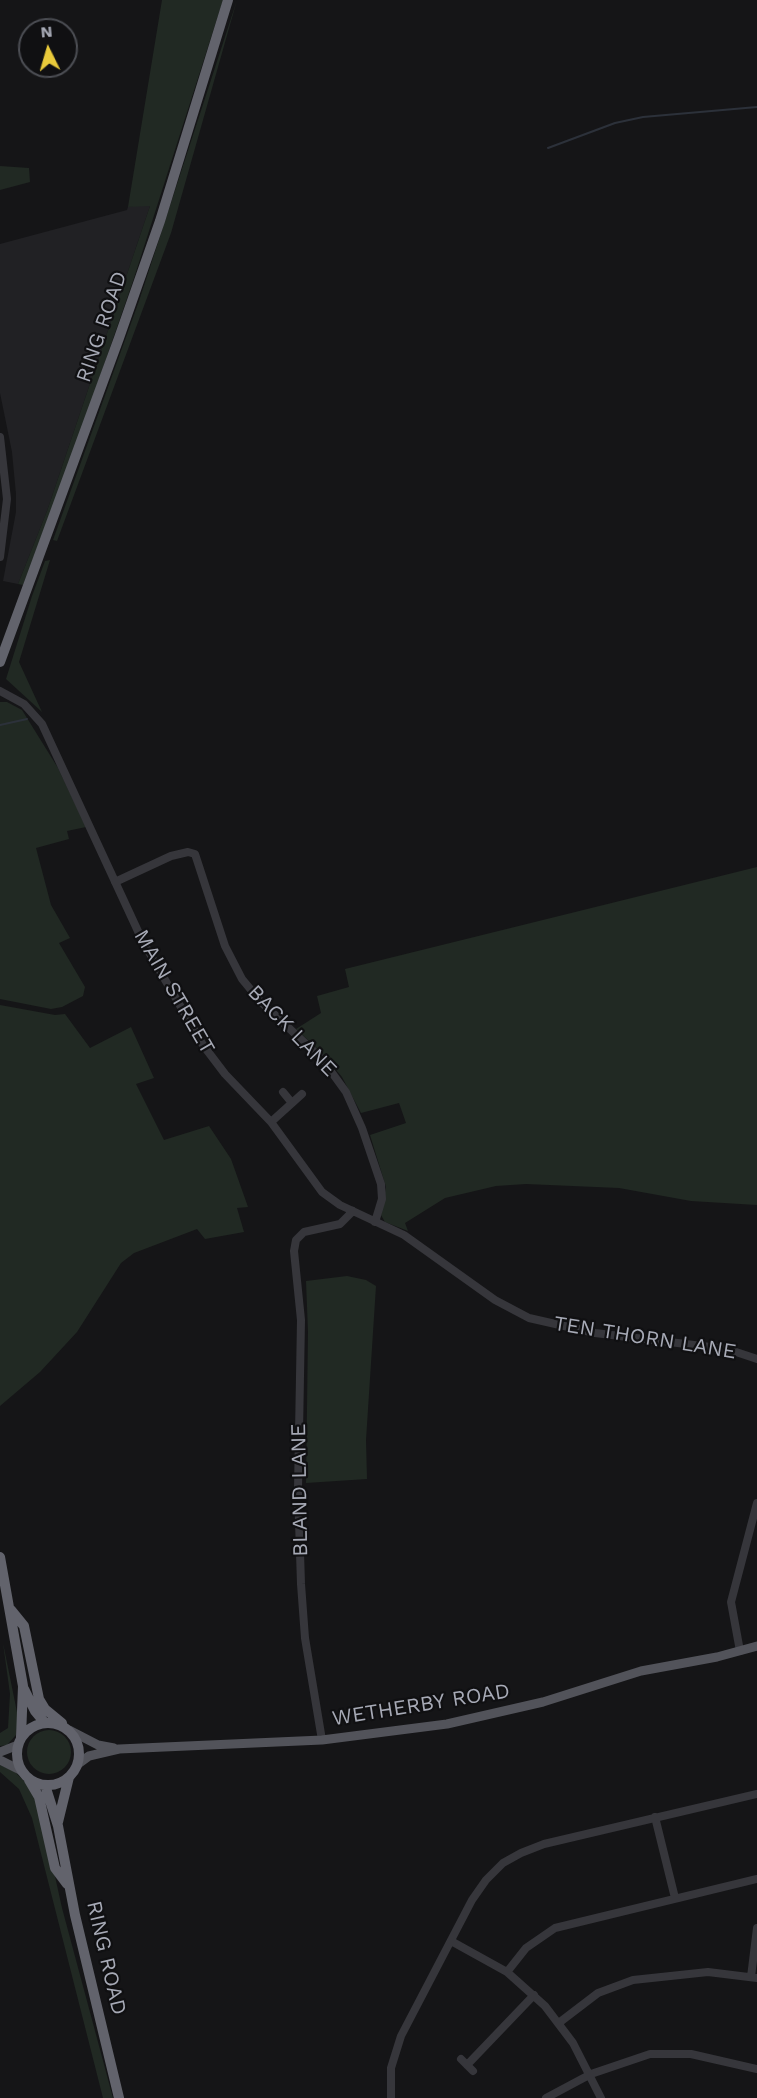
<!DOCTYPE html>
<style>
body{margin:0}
#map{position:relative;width:757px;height:2098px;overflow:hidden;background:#151517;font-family:"Work Sans",sans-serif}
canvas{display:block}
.north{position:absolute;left:18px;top:18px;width:60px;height:60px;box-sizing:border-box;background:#101012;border:2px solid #4c4e54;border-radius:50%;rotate:355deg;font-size:16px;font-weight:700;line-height:24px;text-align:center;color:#a7aab6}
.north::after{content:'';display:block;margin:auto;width:21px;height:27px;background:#e9ca3b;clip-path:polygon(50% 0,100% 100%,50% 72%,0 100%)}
</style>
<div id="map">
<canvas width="757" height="2098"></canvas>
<div class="north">N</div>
</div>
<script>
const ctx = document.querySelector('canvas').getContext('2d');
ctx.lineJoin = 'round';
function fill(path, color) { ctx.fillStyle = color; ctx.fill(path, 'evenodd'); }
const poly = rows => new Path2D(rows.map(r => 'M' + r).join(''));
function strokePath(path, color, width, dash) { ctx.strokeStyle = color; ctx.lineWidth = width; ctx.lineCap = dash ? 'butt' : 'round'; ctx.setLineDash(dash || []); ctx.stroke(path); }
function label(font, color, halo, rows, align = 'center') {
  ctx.font = font + ' "Work Sans",sans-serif'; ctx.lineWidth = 4.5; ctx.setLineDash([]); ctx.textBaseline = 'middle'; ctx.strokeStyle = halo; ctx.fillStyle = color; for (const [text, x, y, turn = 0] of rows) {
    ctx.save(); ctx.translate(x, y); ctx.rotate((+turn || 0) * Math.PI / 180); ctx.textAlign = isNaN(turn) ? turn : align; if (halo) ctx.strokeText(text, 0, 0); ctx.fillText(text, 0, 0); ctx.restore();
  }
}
fill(poly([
 [138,205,150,206,47,511,18,584,3,581,16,512,16,494,12,452,0,393,0,244,127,210,128,207]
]), '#212124');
fill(poly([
 [162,0,223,0,133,281,80,434,23,585,18,584,47,511,150,206,128,207],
 [237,0,171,233,57,541,53,540,139,301],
 [0,166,29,168,30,182,0,190],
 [50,560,19,662,42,712,6,679,32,596,45,561],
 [0,702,7,702,22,710,58,768,86,827,67,831,69,839,36,848,51,905,70,938,59,943,85,987,83,996,62,1007,51,1009,0,999],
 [757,867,757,1205,691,1201,619,1188,526,1184,496,1186,445,1198,405,1223,408,1231,385,1222,381,1215,386,1187,370,1135,406,1123,399,1103,361,1113,342,1077,321,1052,296,1029,321,1013,317,996,349,987,345,969],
 [0,1005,55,1015,65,1014,90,1048,131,1027,154,1078,136,1084,164,1140,209,1126,231,1159,248,1207,237,1208,244,1232,205,1239,197,1229,134,1253,121,1263,77,1332,40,1372,0,1406],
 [347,1276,366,1280,376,1286,366,1440,367,1479,306,1483,308,1332,306,1281],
 [3,1643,18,1717,16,1735,7,1745,0,1746,0,1733,8,1728,10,1694],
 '27 1752a22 22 0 1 1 44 0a22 22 0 1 1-44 0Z',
 [0,1765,14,1771,28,1785,39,1804,62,1908,113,2098,103,2098,32,1818,19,1789,0,1772]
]), '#212923');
strokePath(poly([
 [548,148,615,123,643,117,757,107],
 [0,725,27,719]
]), '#2c313a', 2);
strokePath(poly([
 [0,437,7,499,0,557],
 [0,691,24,704,42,724,143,942,203,1045,225,1074,271,1122,322,1192,340,1205,404,1235,495,1300,529,1318,595,1333,727,1349,757,1359],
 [115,882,171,856,188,852,195,854,225,946,242,979,261,1002,322,1059,346,1092,362,1128,381,1184,382,1199,375,1222],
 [283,1092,292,1103],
 [271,1122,302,1094],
 [740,1651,731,1602,757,1503],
 [322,1740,305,1638,301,1584,298,1489,301,1320,294,1251,296,1240,304,1232,340,1224,353,1211],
 [655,1817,675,1898],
 [451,1941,507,1972,545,2006,573,2043,601,2098],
 [507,1972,526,1948,555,1928,757,1879],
 [751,1977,757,1928],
 [560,2022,598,1993,633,1980,708,1972,757,1978],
 [461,2059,473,2071],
 [467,2065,534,1995],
 [391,2098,391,2068,401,2036,472,1900,486,1880,503,1863,521,1853,544,1844,757,1794],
 [546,2098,591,2074,650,2054,691,2054,757,2069]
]), '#36363b', 8);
strokePath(poly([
 [69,1730,98,1745,114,1748],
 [0,1752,18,1745],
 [0,1760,22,1771],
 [78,1764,89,1756,119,1749,322,1740,447,1724,543,1702,641,1671,717,1657,757,1646]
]), '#52535a', 9);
strokePath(poly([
 [0,662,119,338,160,221,228,0],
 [0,1557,23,1686,21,1737],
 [11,1610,24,1626,39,1699,45,1709,62,1723],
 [24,1689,35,1711,45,1723],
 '17 1754a31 31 0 1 1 62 0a31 31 0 1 1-62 0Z',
 [29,1780,39,1797,55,1868,67,1884],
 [45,1785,58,1826,75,1915,119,2098],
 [58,1822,69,1777]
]), '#62636c', 10);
label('21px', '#a7aab6', '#101012', [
 ["RING ROAD",102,327,-71],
 ["MAIN STREET",174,992,60],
 ["BACK LANE",292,1031,46],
 ["TEN THORN LANE",645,1338,9],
 ["BLAND LANE",300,1490,-91],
 ["WETHERBY ROAD",421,1705,-9],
 ["RING ROAD",106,1958,77]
]);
</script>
